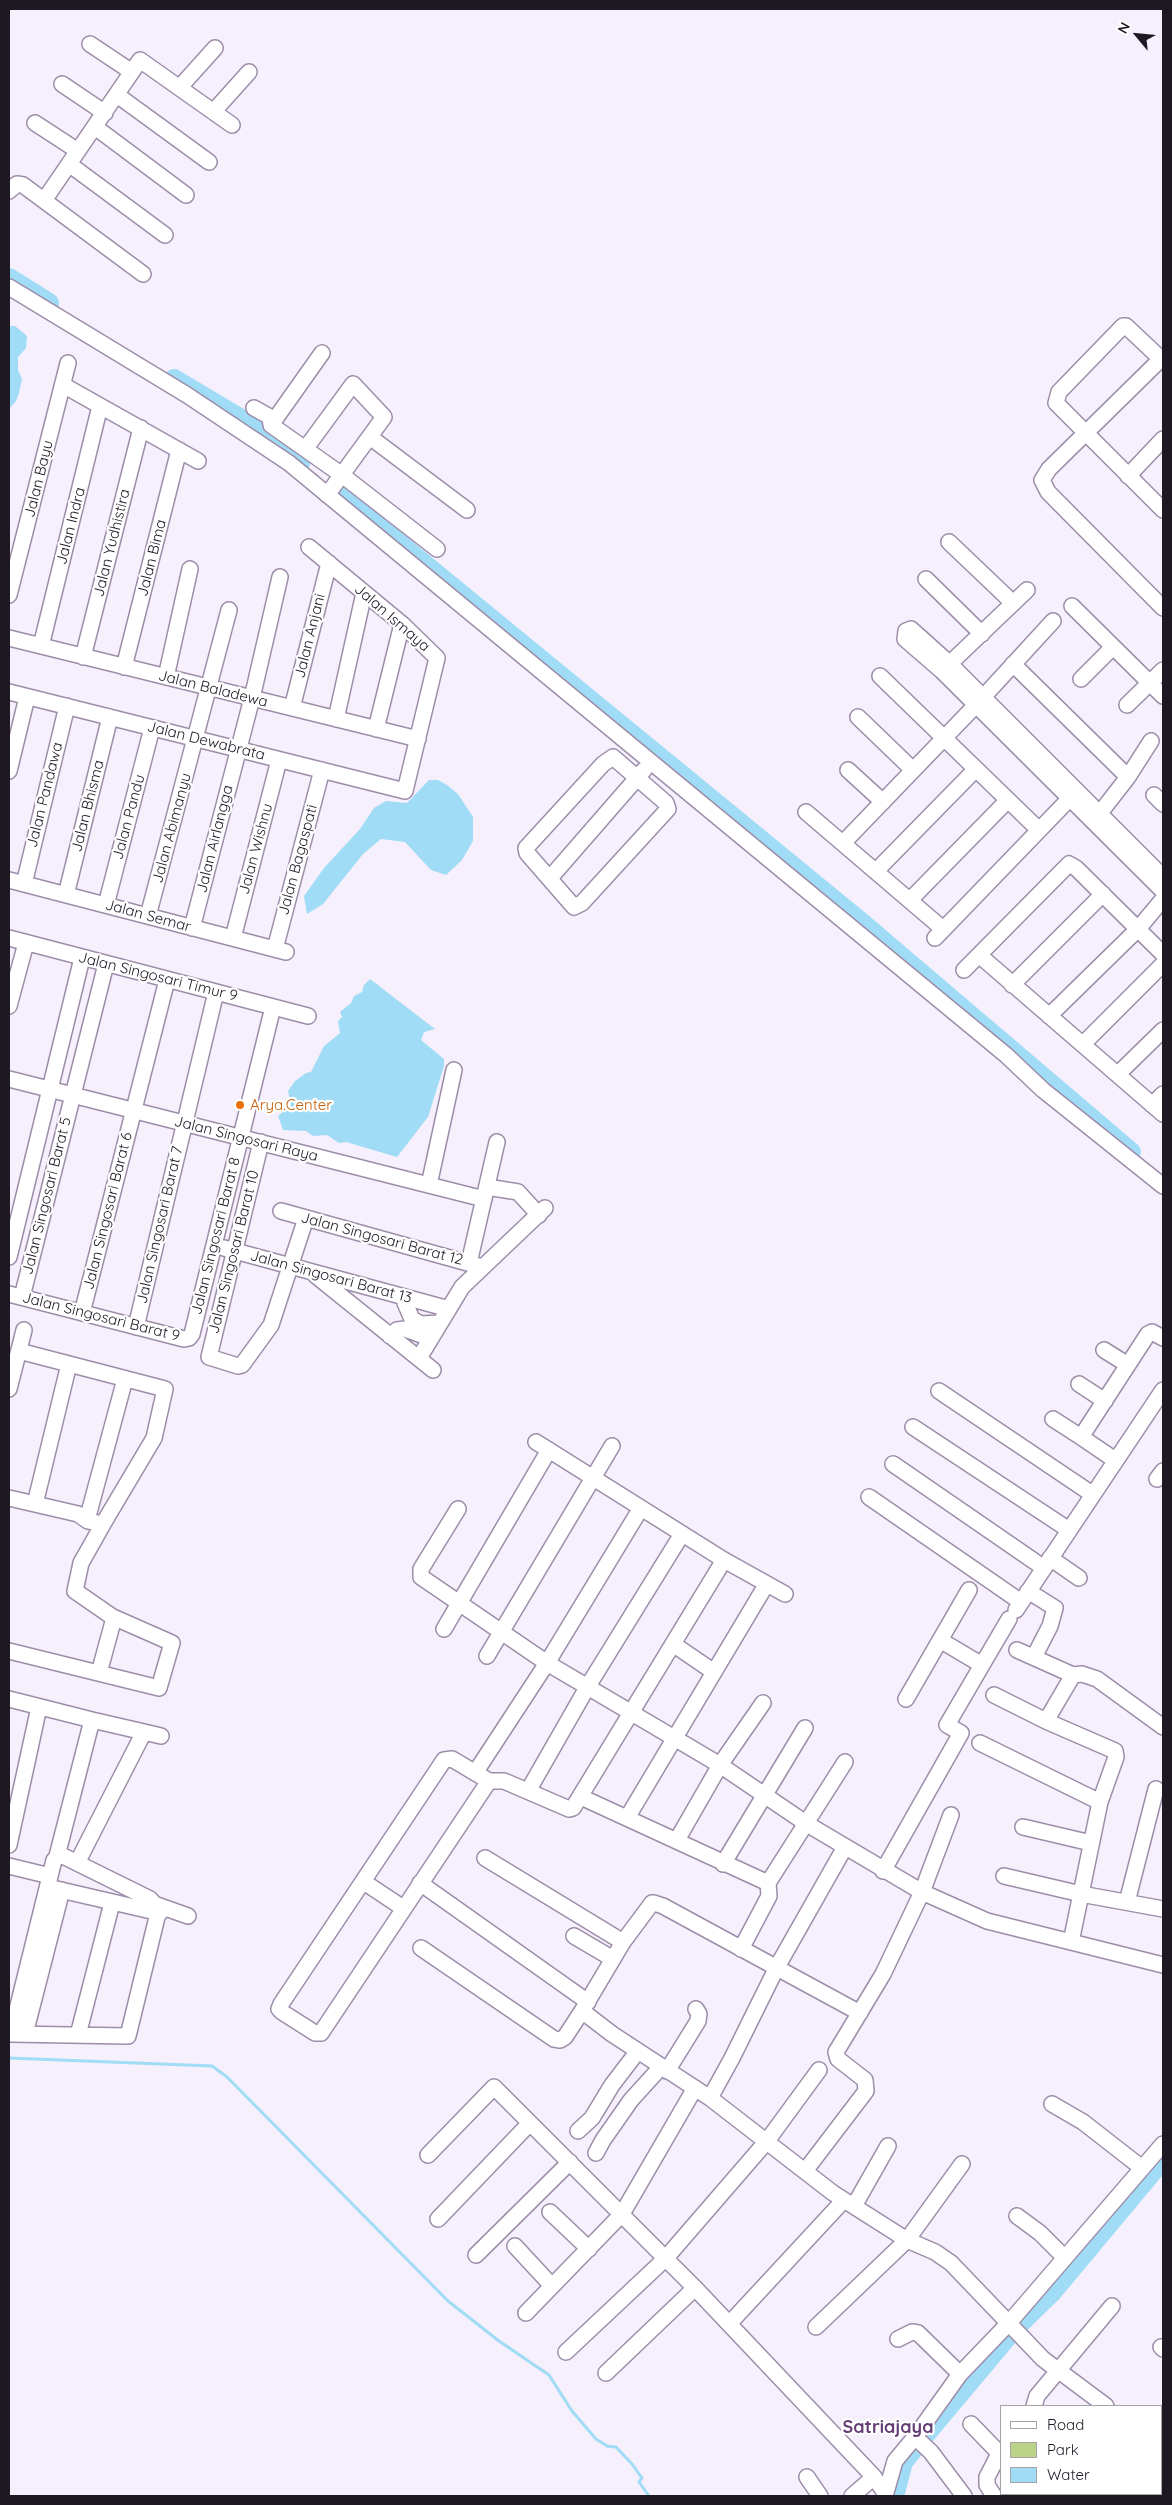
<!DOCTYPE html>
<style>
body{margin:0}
#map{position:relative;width:1172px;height:2505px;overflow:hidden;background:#f6effc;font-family:Quicksand,sans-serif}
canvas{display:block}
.frame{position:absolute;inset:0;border:10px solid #1e1823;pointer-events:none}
.legend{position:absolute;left:1000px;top:2405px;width:162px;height:90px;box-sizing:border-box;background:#fff;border:1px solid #a5a3a7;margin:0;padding:6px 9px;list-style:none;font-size:15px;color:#1e1823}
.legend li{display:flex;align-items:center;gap:10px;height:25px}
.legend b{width:25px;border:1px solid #a5a3a7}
.north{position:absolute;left:1112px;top:10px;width:50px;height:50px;-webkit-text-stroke:4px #fff;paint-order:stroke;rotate:298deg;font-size:14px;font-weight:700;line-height:20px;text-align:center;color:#1e1823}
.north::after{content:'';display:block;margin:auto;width:18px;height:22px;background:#1e1823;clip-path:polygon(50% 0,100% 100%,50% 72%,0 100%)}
</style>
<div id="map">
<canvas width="1172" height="2505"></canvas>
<div class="frame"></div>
<ul class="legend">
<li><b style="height:6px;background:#fff"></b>Road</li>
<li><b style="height:14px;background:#bbd289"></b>Park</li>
<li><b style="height:14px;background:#a0dcf6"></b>Water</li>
</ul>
<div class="north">N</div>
</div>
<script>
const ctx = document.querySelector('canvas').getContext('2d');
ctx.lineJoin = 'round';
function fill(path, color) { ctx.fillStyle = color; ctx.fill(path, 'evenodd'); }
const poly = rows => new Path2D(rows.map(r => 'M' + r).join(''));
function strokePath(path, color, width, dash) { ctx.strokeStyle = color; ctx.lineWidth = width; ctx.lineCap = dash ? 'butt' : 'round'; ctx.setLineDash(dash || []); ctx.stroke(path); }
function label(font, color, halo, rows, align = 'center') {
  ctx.font = font + ' Quicksand,sans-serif'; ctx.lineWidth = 4.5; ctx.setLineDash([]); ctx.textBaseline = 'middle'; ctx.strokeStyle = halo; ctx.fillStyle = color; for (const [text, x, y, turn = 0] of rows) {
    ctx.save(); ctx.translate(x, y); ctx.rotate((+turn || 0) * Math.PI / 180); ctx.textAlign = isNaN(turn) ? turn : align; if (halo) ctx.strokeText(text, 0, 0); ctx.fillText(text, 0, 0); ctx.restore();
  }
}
fill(poly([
 [1163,2144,1163,2159,1052,2292,1013,2330,958,2393,903,2462,894,2496,885,2496,895,2461]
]), '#bbd289');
fill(poly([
 [9,326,15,326,27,336,26,348,18,357,18,370,22,379,19,393,16,401,9,409],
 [429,780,438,780,447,785,458,794,473,817,473,841,462,860,446,875,431,870,405,842,381,839,363,854,323,904,307,914,304,896,324,868,360,829,374,808,386,801,407,803],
 [370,979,435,1029,424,1032,421,1040,444,1059,444,1066,428,1117,397,1157,346,1142,339,1143,327,1135,313,1136,306,1131,283,1130,278,1116,291,1105,288,1091,295,1081,306,1073,311,1072,324,1046,340,1033,338,1021,342,1017,340,1012,351,1003,354,996,362,992,364,985]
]), '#a0dcf6');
strokePath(poly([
 [9,2058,212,2066,227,2077,448,2301,499,2341,549,2375,572,2411,596,2439,607,2446,616,2447,632,2464,642,2478,639,2482,649,2496]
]), '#a0dcf6', 3);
strokePath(poly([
 [9,278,49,303],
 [174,379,243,420,300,463],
 [340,495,862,923,1131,1152],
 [894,2496,903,2462,935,2423,1013,2330,1052,2292,1163,2159]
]), '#a0dcf6', 20);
const minor = poly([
 [90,44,132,72],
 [62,84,105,113],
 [180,87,215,48],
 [117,95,209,162],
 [214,111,249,72],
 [35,123,78,151],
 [95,127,186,195],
 [69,164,165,235],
 [9,191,17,184,23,185,143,274],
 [45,199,140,60,232,125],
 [9,287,187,395,289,463,1006,1055,1043,1090,1163,1186],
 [1163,357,1049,469,1042,480,1048,492,1163,608],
 [1161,359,1126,326,1123,326,1059,392,1056,403,1163,510],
 [63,385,198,461],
 [254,408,270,417,271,425,342,475,437,549],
 [271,425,322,353],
 [370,437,467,510],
 [306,448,353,384,384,417,327,495],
 [1128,476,1163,439],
 [949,542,1013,603],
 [926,579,982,634],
 [9,595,68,363],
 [1072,606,1163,696],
 [9,638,418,739],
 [41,646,100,406],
 [83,657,141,428],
 [1013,664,1128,777],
 [124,667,179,450],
 [943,670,1027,590],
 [880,676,1039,830],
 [166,677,190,569],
 [1081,679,1113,647],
 [9,692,405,791,437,658,402,624,309,547],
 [1127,705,1163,670],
 [292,708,329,563],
 [858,717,913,770],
 [336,719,364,593],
 [376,729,402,624],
 [613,757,666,803,668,809,582,903,574,907,527,853,526,848,603,764,613,757],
 [848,770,883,802],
 [9,771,27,697],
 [1154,795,1163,804],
 [806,812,943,929],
 [1100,813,1128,777,1151,741],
 [843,843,975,706,1053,621],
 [876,871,976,769],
 [1163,877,950,664,911,629,906,631,905,639,942,671,1163,891],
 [550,878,644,770],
 [9,880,286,952],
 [24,884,67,706],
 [66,895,110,717],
 [910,900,1008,800],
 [106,905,152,728],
 [148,916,229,610],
 [192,928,252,698,280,577],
 [9,938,308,1016],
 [233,938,279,760],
 [935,938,1075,793],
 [275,949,322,770],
 [979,955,1163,1114],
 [964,970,1069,864,1076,868,1163,954],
 [1012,985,1103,894],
 [9,1006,26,943],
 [1049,1016,1138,929,1163,899],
 [1083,1044,1163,964],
 [1118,1074,1163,1030],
 [9,1079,484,1199],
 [1152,1105,1163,1094],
 [261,1142,209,1357,238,1366,242,1365,271,1325,306,1218],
 [429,1185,454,1070],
 [487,1187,518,1192,539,1215],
 [281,1211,482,1267],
 [224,1248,449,1309],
 [9,1257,82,958],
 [469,1263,497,1142],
 [315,1275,433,1370],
 [9,1294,184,1339,189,1338,192,1334,273,1007],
 [22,1297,106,964],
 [408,1298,405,1303,412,1319,421,1324,440,1323],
 [82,1313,167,980],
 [136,1327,216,992],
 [390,1336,397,1330,405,1329,427,1337],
 [1104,1350,1128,1365],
 [419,1358,462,1287,545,1208],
 [1079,1384,1105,1401],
 [9,1389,24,1330],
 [939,1391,1092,1494],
 [1053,1419,1081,1437],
 [913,1427,1069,1530],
 [536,1442,724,1560,785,1594],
 [1115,1460,1081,1437,1148,1334,1152,1332,1163,1338],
 [893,1464,1044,1568],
 [1157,1479,1163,1471],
 [869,1497,1021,1602],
 [9,1498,78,1514,88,1521,103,1524,154,1438,165,1389,19,1351],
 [35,1504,69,1364],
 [458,1509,421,1569,421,1577,547,1663,720,1765,807,1824,922,1892,987,1921,1163,1965],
 [87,1520,125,1379],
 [1050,1558,1079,1578],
 [1028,1591,1055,1608,1050,1626,1034,1657],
 [1016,1610,1163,1390],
 [444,1629,549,1450],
 [940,1640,982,1665,1009,1619],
 [673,1644,714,1672],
 [1017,1650,1073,1675,1082,1674,1097,1679,1163,1727],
 [9,1651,159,1688,172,1643,113,1617],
 [487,1656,612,1446],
 [99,1673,114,1618,75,1591,81,1563,103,1524],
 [994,1695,1046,1721,1115,1751,1116,1757,1100,1802],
 [9,1699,92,1720],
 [906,1699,969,1590],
 [1046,1721,1073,1675],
 [144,1732,161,1736],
 [980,1743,1100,1802,1071,1942],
 [475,1773,547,1663,641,1508],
 [489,1781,321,2033,315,2033,282,2012,279,2009,281,2004,444,1760,452,1759,489,1781,504,1781,569,1809,573,1808,724,1560],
 [528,1791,588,1686,682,1534],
 [581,1797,768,1883],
 [627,1818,766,1585],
 [1023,1827,1091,1843],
 [677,1840,720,1765,763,1703],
 [9,1845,39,1707],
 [61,1855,150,1899,159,1909,128,2036,11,2034,54,1860,61,1855],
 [57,1856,92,1720,144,1732,77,1863],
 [485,1858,623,1942],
 [723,1864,805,1728],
 [9,1866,50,1876],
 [883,1871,961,1733,947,1725,982,1665],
 [1004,1876,1081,1894,1163,1909],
 [364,1882,403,1908],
 [420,1883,588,2002],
 [768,1883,845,1762],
 [52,1888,160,1913],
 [1127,1902,1156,1789],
 [157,1905,188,1916],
 [574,1936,613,1959],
 [421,1948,554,2039,560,2040,565,2037,582,2011],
 [741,1949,769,1896,768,1883],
 [860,2013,663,1906,654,1903,652,1903,623,1942,582,2011,612,2034,710,2098,833,2193,907,2240,935,2252,951,2263,1043,2359,1106,2406],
 [25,2034,62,1890],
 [78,2035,112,1903],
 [667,2071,698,2021,699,2014,696,2009],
 [710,2098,732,2058,777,1967,845,1847],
 [1052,2104,1083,2122,1142,2168],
 [578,2131,592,2118,612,2085,638,2051],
 [596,2153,603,2140,631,2100,661,2067],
 [428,2155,494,2087,695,2288,874,2477,885,2493],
 [805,2171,866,2091,865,2080,838,2059,836,2052,883,1974,922,1892,951,1815],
 [854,2206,888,2146],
 [550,2212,589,2249],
 [1017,2216,1040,2233,1065,2258],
 [438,2219,530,2123],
 [515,2246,552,2286],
 [476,2255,570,2162],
 [526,2313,622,2214,695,2088],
 [729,2324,844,2200],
 [816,2327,907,2240,962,2164],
 [898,2339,912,2332,918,2333,960,2374],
 [1161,2347,1163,2349],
 [566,2352,665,2259,767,2141,819,2070],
 [606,2373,695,2288],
 [1034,2406,1037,2396,1112,2306],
 [971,2424,998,2452],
 [915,2437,931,2452,964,2496],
 [1161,2441,1163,2441],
 [807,2477,820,2496],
 [852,2496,874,2477],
 [885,2496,895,2461,915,2437,960,2374,1008,2324,1163,2144],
 [994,2496,987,2485,987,2477,1001,2450]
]);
strokePath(minor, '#9d8da9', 18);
strokePath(minor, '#fff', 15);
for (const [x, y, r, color] of [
 [240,1105,5,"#e8710a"]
]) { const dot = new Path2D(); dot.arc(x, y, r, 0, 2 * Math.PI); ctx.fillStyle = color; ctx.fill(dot); strokePath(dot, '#fff', 2); }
label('15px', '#1e1823', '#fff', [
 ["Jalan Bayu",39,479,-76],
 ["Jalan Indra",71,526,-76],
 ["Jalan Yudhistira",112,543,-76],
 ["Jalan Bima",152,558,-76],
 ["Jalan Ismaya",392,618,41],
 ["Jalan Anjani",310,636,-76],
 ["Jalan Baladewa",213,689,14],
 ["Jalan Dewabrata",206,741,14],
 ["Jalan Pandawa",45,795,-76],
 ["Jalan Bhisma",88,806,-76],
 ["Jalan Pandu",129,817,-75],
 ["Jalan Abimanyu",172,828,-75],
 ["Jalan Airlangga",215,839,-76],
 ["Jalan Wishnu",256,849,-75],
 ["Jalan Bagaspati",298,860,-75],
 ["Jalan Semar",148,916,15],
 ["Jalan Singosari Timur 9",158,977,14],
 ["Jalan Singosari Raya",246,1139,14],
 ["Jalan Singosari Barat 5",47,1196,-76],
 ["Jalan Singosari Barat 6",108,1211,-76],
 ["Jalan Singosari Barat 7",160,1225,-77],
 ["Jalan Singosari Barat 8",216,1236,-76],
 ["Jalan Singosari Barat 12",382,1239,15],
 ["Jalan Singosari Barat 10",234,1252,-76],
 ["Jalan Singosari Barat 13",331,1277,15],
 ["Jalan Singosari Barat 9",101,1317,14]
]);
label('15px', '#c56008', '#fff', [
 ["Arya.Center",250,1105]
], 'left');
label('bold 18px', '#663e76', '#fff', [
 ["Satriajaya",888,2428]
]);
</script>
